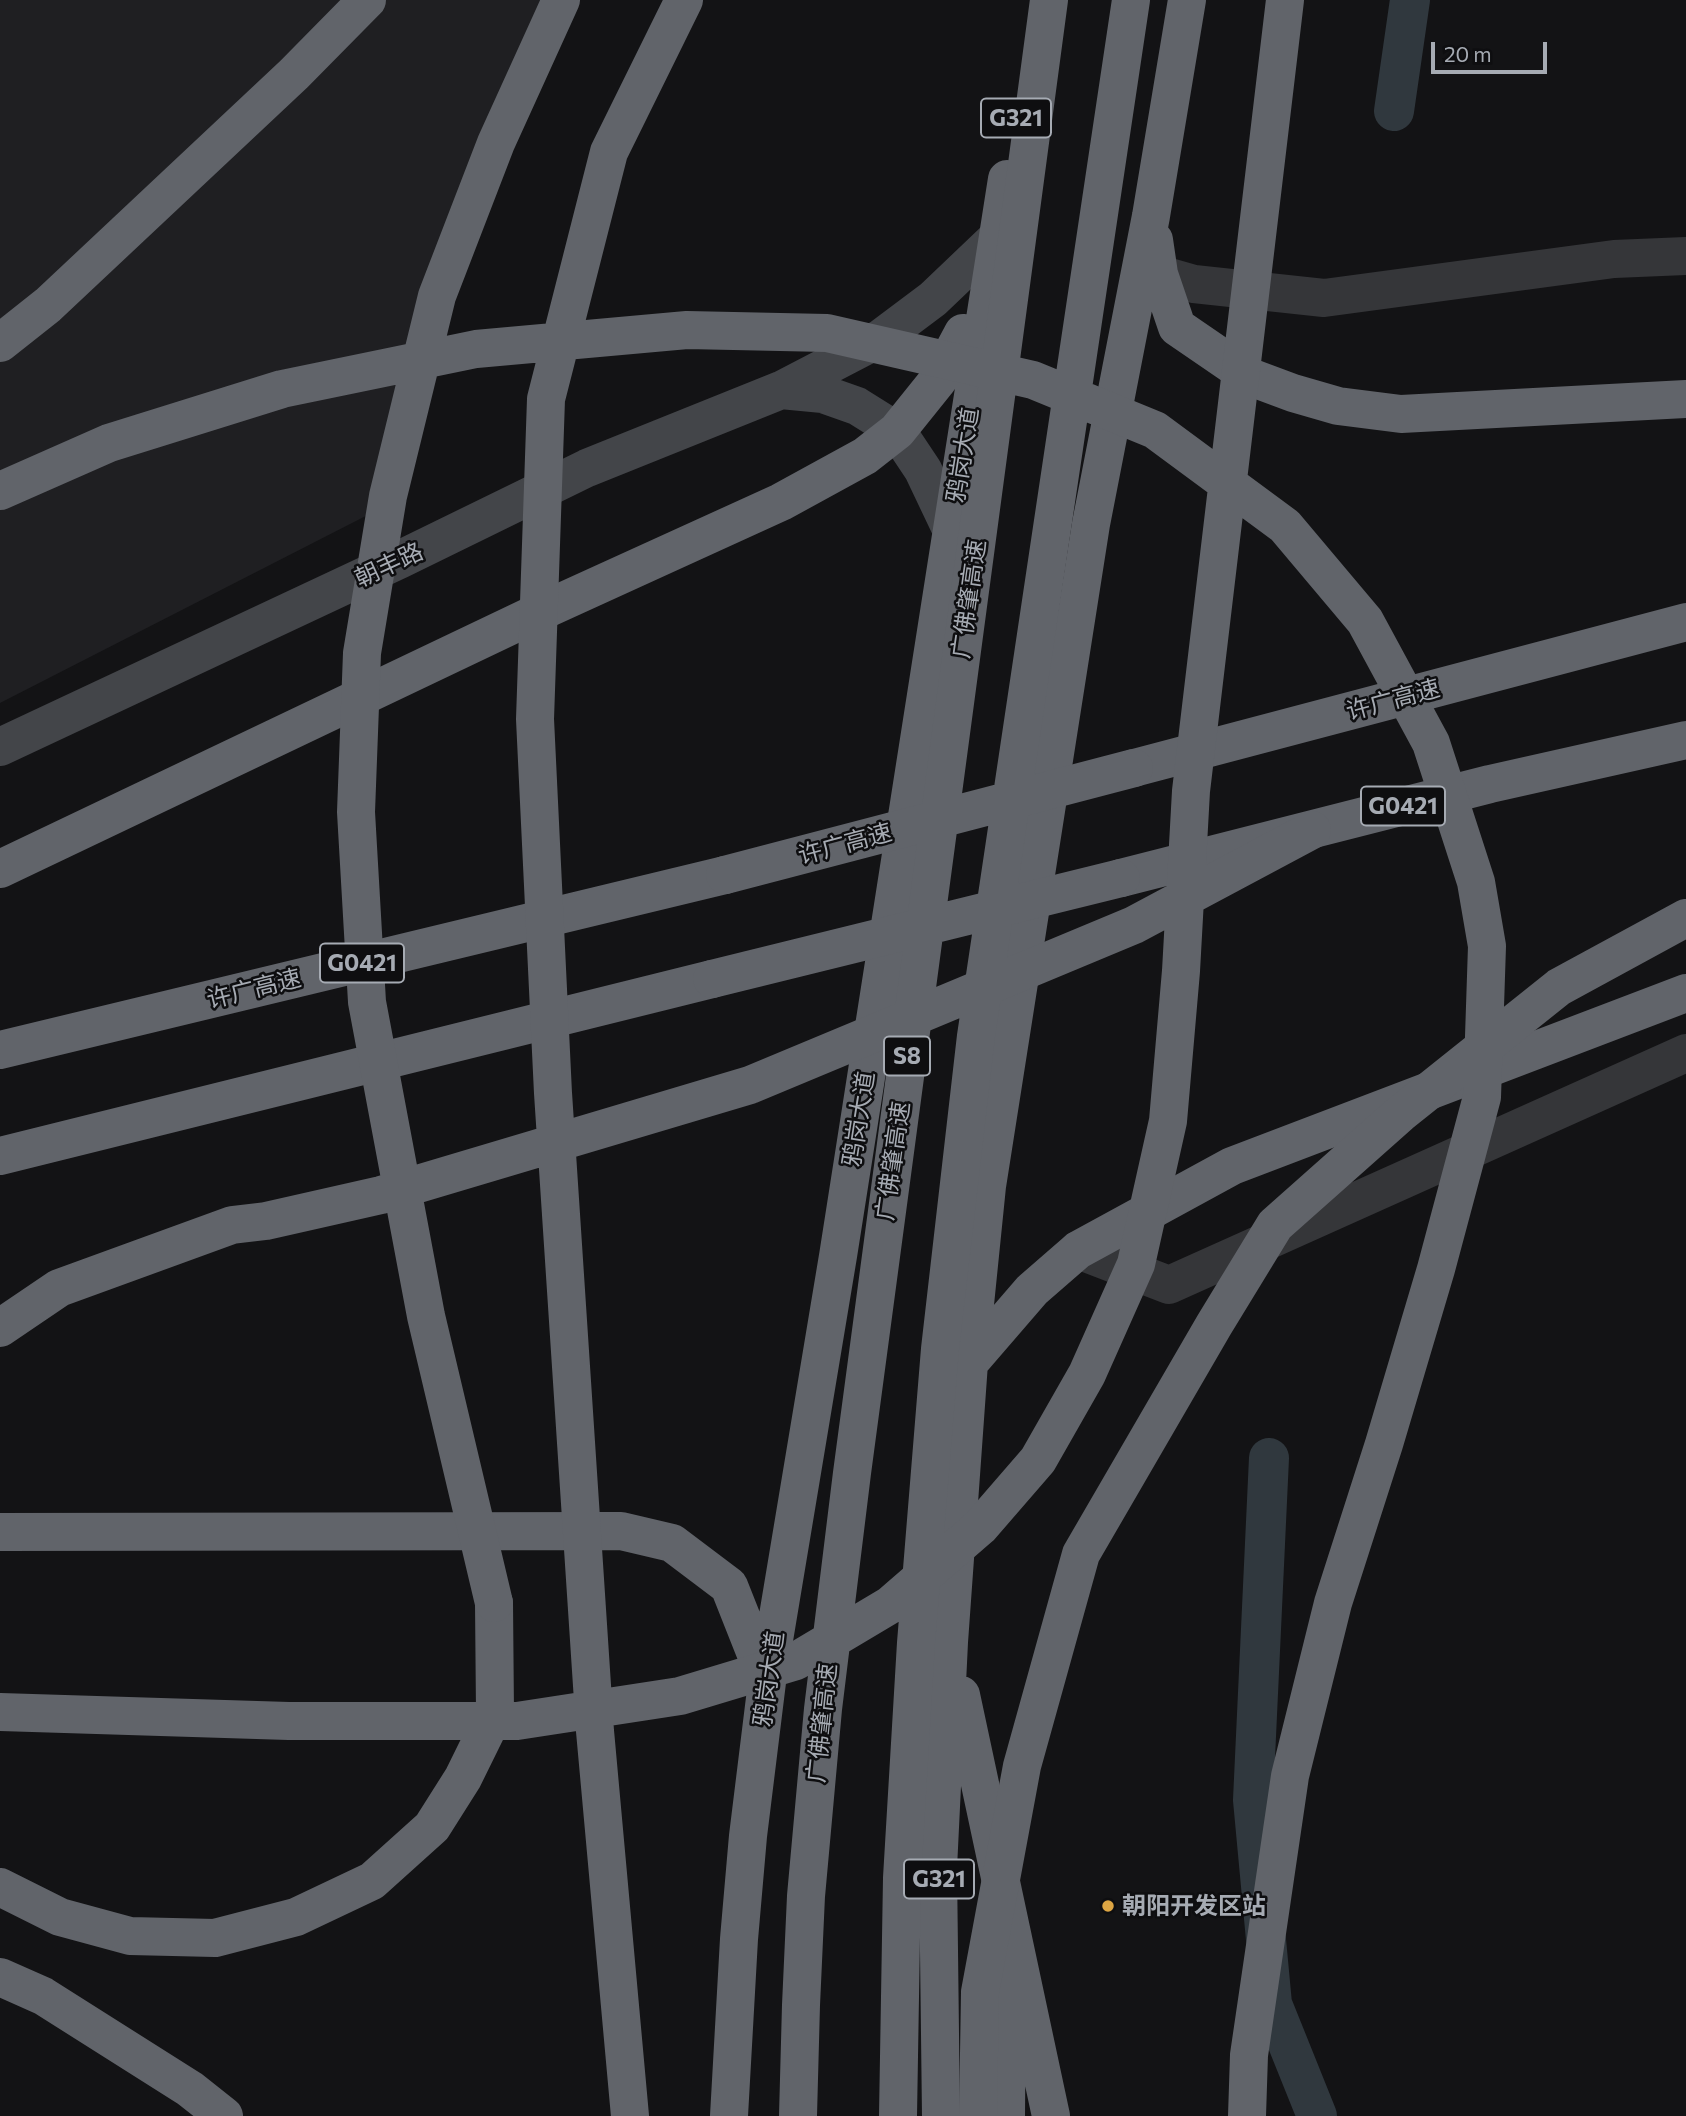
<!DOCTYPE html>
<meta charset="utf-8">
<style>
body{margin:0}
#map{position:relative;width:1686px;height:2116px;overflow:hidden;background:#131315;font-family:Commissioner,sans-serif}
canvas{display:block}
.scale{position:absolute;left:1431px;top:42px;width:116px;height:32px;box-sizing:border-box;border:4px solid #a6abb3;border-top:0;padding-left:9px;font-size:21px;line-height:24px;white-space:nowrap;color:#a6abb3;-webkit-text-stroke:5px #0e0e10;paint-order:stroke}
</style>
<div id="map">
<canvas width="1686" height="2116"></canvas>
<div class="scale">20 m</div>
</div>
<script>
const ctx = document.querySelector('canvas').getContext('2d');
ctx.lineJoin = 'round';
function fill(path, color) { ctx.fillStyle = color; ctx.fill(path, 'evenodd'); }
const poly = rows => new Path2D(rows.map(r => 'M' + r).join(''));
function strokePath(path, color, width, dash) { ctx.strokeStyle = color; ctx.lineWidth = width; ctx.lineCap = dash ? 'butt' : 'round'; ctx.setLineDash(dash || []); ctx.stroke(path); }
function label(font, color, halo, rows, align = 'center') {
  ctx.font = font + ' Commissioner,"Noto Sans SC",sans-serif'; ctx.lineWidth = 5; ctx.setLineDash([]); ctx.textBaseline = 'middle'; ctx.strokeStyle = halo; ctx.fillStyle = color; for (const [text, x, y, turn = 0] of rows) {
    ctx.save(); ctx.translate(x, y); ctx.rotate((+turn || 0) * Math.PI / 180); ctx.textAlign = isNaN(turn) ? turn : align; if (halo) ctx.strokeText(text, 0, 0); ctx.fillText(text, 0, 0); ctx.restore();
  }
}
fill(poly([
 [0,0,572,0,442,306,397,500,0,703]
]), '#1f1f22');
strokePath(poly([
 [1394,111,1410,0],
 [1269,1458,1253,1800,1272,2004,1317,2116]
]), '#30383e', 40);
strokePath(poly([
 [1159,274,1194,284,1324,298,1614,259,1686,256],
 [1078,1250,1169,1285,1686,1053]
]), '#353639', 38);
strokePath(poly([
 [781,390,823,394,857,406,897,431,923,470,951,529],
 [0,747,401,559,587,468,781,390,881,338,933,299,998,237]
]), '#434549', 38);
strokePath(poly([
 [1154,240,1159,274,1177,327,1250,377,1293,393,1338,406,1401,414,1686,399],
 [0,343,48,305,294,74,367,0],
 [1134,768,1686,622],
 [0,869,533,615,781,502,865,456,897,431,938,380,963,333],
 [1121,878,1490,784,1686,740],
 [0,1050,725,875],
 [0,1156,712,979],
 [969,1363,1032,1290,1078,1250,1232,1166,1686,993],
 [0,1532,621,1531,672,1543,729,1586,767,1682],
 [961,1695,1051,2116],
 [0,1887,60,1917,130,1936,215,1938,296,1917,372,1881,432,1827,463,1778,495,1713,494,1603],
 [0,1977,43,1996,190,2089,224,2116],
 [729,2116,739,1939,748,1836,767,1682,838,1256,1007,179],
 [941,2116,938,1868,949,1642,969,1363,987,1186,1091,524,1151,216,1187,0],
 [1006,2116,1007,1989]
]), '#61646a', 38);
strokePath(poly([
 [0,491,109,443,282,389,476,349,687,330,827,333,1033,380,1155,430,1285,526,1365,621,1431,743,1476,882,1487,946,1482,1097,1436,1269,1384,1444,1333,1603,1290,1776,1249,2055,1247,2116],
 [725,875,1134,768],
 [712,979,1121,878],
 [0,1328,59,1288,232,1225,266,1221,381,1195,750,1085,1134,925,1312,830],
 [494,1603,426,1316,367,1002,356,812,362,653,388,496,437,296,496,143,561,0],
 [0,1712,289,1721,517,1721,680,1696,796,1661,890,1605,980,1527,1038,1460,1087,1374,1136,1264,1168,1121,1181,971,1191,791,1285,0],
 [630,2116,595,1731,553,1093,535,719,546,399,609,152,684,0],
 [798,2116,801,2005,806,1896,823,1709,852,1473,1049,0],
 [898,2116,902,1878,916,1643,940,1349,976,1036,1131,0],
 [978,2116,980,1992,1022,1766,1081,1554,1214,1325,1275,1225,1400,1114,1559,987,1686,918]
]), '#61646a', 38);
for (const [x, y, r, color] of [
 [1108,1906,7,"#dda543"]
]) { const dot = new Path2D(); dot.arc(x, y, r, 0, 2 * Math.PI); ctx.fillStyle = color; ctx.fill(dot); strokePath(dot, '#0e0e10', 2.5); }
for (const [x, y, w] of [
 [1016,118,70],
 [1403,806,84],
 [362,963,84],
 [907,1056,46],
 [939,1879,70]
]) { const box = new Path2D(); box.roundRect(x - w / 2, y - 19.5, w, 39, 5); ctx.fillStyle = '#0e0e10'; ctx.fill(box); strokePath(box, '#a6abb3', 2); }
label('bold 23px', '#a6abb3', null, [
 ["G321",1016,118],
 ["G0421",1403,806],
 ["G0421",362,963],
 ["S8",907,1056],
 ["G321",939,1879]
]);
label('24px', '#a6abb3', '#0e0e10', [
 ["鸦岗大道",963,455,-81],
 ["朝丰路",389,565,-25],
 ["广佛肇高速",969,599,-82],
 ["许广高速",1393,700,-15],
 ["许广高速",845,844,-15],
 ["许广高速",254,989,-14],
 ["鸦岗大道",859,1119,-81],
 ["广佛肇高速",893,1161,-82],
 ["鸦岗大道",769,1679,-82],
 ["广佛肇高速",822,1723,-84]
]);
label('bold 24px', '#a6abb3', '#0e0e10', [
 ["朝阳开发区站",1122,1906]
], 'left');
</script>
